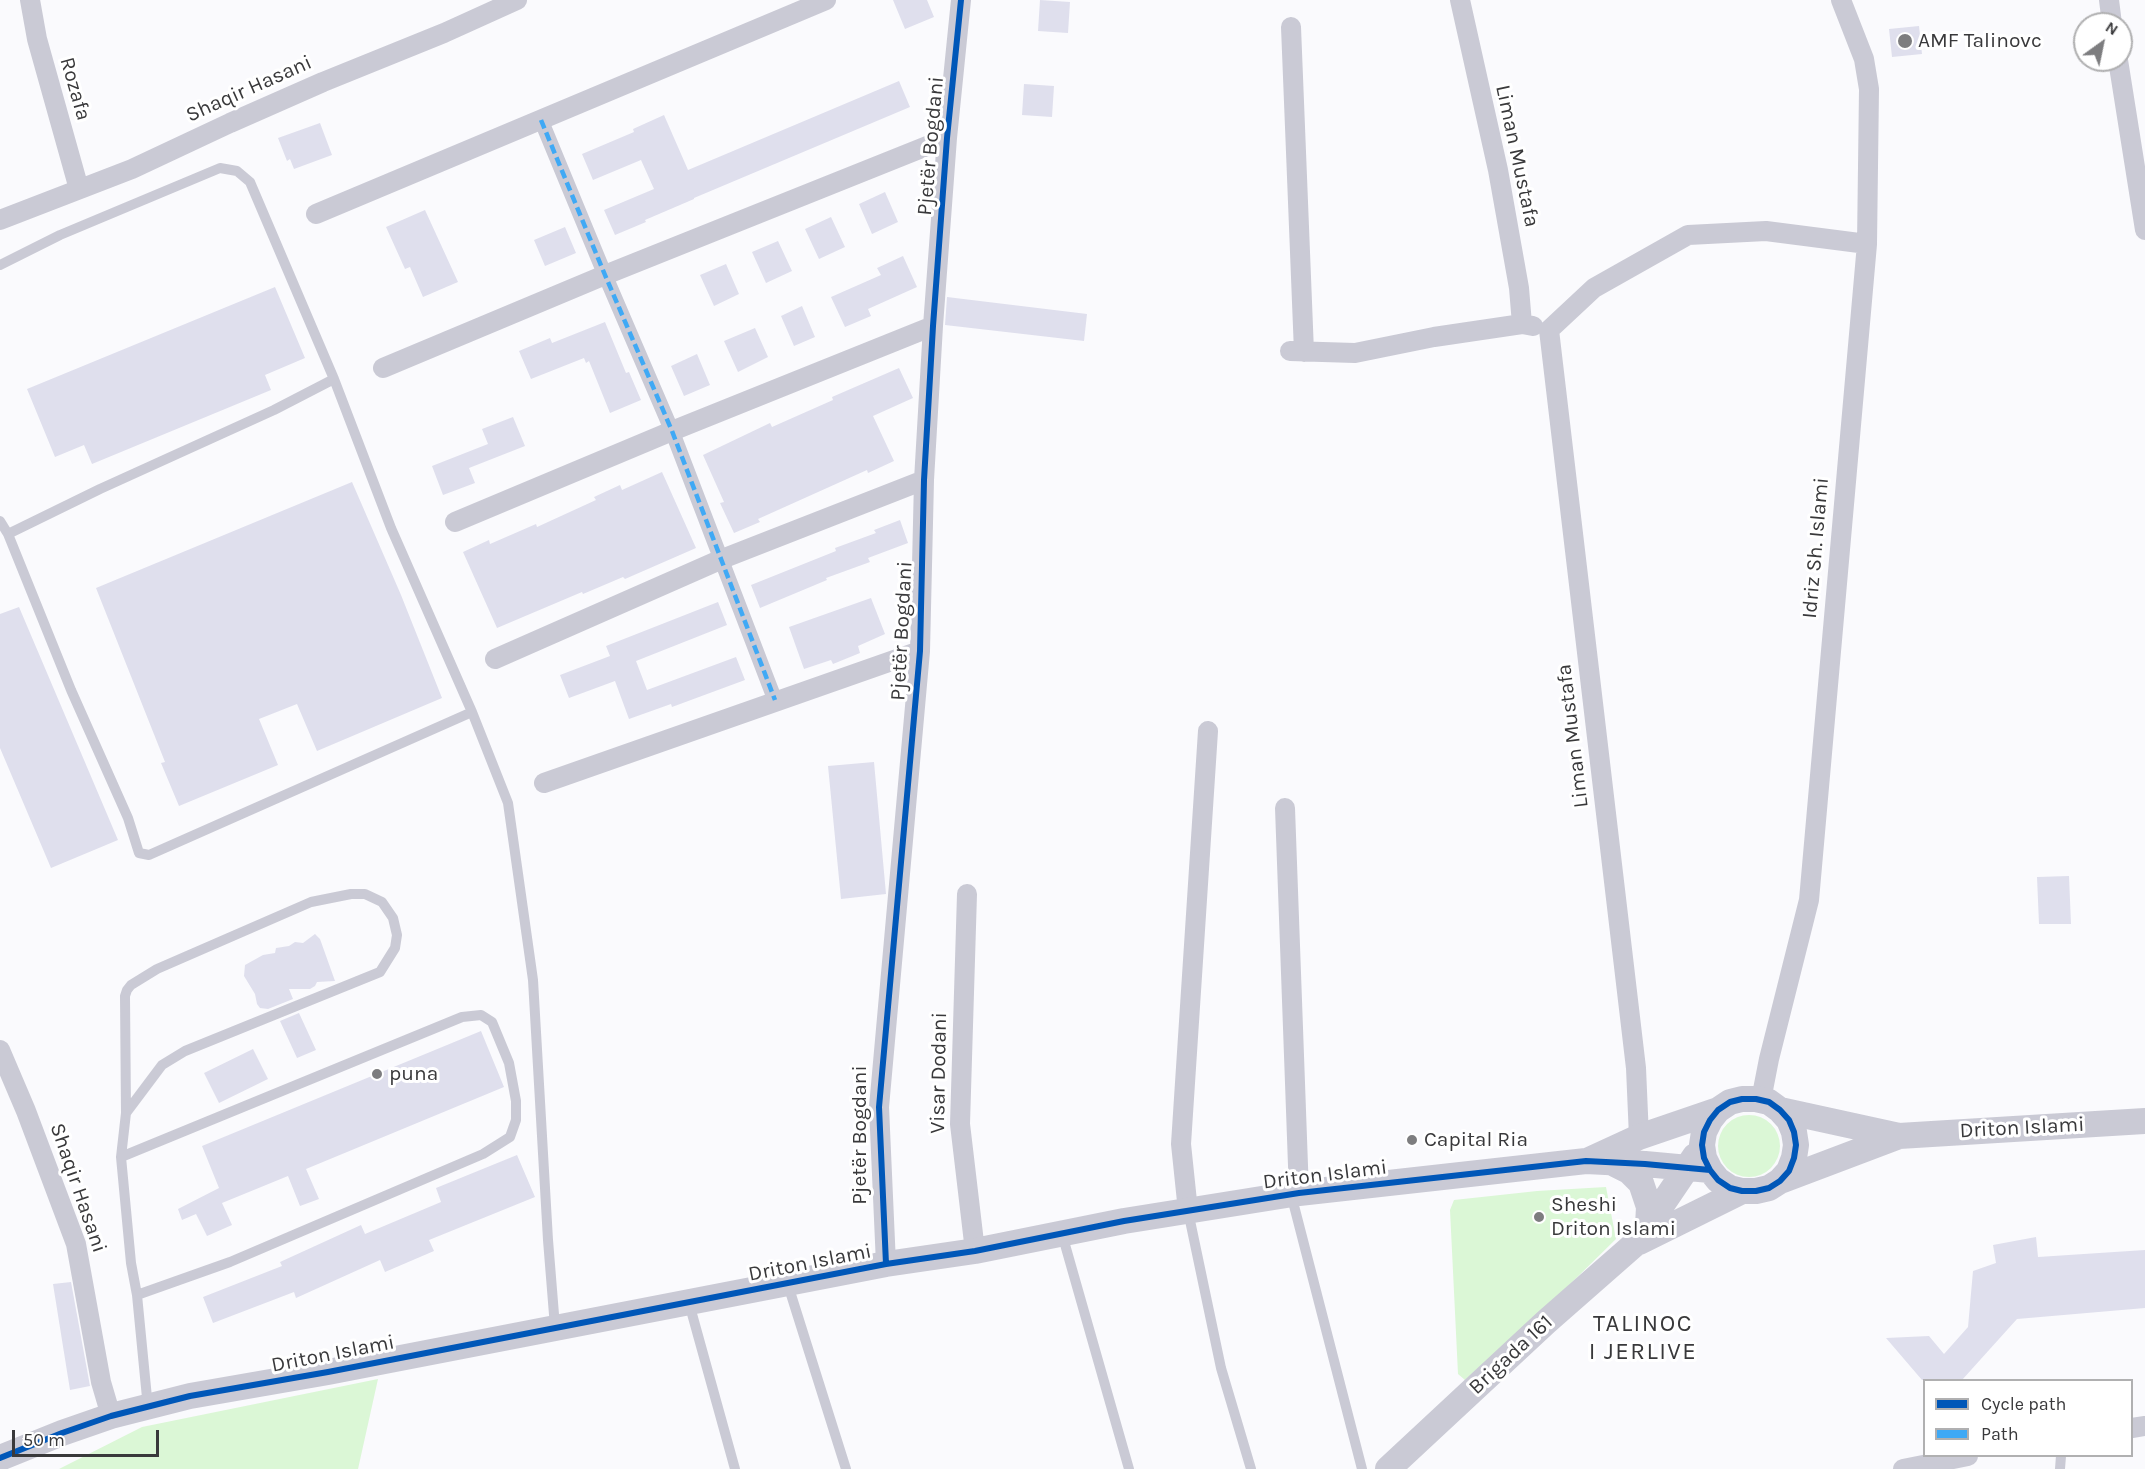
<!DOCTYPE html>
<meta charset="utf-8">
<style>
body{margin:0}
#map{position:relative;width:2145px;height:1469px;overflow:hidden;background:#fafafd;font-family:Karla,sans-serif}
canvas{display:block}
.legend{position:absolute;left:1923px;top:1379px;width:210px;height:78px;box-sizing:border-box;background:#fff;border:2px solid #b0b0b1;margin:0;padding:8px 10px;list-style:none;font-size:18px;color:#39393b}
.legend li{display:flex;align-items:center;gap:12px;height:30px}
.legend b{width:30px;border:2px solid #b0b0b1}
.north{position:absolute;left:2073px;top:12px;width:60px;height:60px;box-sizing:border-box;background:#fff;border:2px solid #b0b0b1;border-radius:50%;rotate:33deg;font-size:16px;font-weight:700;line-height:24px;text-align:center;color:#39393b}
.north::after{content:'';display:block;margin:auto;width:21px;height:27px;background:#7d7d7f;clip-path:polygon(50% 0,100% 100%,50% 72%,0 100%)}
.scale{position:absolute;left:12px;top:1430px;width:147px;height:27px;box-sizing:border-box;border:3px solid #39393b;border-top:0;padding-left:8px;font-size:18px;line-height:21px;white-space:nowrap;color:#39393b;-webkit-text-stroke:4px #fff;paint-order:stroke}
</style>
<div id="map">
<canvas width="2145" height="1469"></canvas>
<ul class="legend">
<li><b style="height:8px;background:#0057b8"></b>Cycle path</li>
<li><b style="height:8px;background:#3fa9f5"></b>Path</li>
</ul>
<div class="north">N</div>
<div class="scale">50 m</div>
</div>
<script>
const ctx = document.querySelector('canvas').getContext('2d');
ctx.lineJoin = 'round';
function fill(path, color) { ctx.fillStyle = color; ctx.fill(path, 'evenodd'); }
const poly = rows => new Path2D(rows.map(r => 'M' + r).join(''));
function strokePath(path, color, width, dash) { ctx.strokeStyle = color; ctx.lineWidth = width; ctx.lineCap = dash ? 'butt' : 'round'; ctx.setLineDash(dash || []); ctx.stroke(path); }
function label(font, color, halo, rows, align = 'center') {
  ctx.font = font + ' Karla,sans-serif'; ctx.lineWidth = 6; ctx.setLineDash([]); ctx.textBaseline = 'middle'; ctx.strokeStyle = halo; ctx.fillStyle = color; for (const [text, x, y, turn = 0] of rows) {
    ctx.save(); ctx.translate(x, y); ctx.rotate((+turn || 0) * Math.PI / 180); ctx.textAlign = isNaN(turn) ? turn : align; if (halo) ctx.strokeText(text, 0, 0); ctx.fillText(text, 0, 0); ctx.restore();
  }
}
fill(poly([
 '1718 1146a31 31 0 1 1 62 0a31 31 0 1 1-62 0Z',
 [1606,1187,1616,1239,1558,1296,1465,1380,1458,1374,1450,1210,1454,1200,1537,1191],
 [378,1379,358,1469,59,1469,142,1427]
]), '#dbf7d6');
fill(poly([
 [893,0,927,0,934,17,905,29],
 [1040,0,1070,2,1068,33,1038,31],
 [1919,26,1922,54,1892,57,1889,29],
 [899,81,910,107,694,198,694,199,645,220,646,222,615,235,604,210,654,189,641,160,593,180,582,154,634,132,633,129,664,115,688,170],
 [1024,84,1054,86,1052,117,1022,115],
 [320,123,332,155,294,169,290,159,287,161,278,138],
 [885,192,898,222,872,234,859,204],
 [425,210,458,282,423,297,410,267,405,269,386,227],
 [831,217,845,247,819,259,805,229],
 [565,227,576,253,545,266,534,240],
 [778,241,792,271,766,283,752,252],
 [903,256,917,287,868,309,871,316,845,327,831,297,881,275,877,268],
 [726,264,739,294,714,306,700,275],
 [275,287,305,358,265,375,271,390,92,464,84,445,55,457,27,389],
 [947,297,1087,314,1084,341,945,325],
 [802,306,815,337,794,346,781,316],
 [605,322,626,373,629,372,641,400,610,413,589,361,586,363,584,358,531,379,519,351,550,338,552,343],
 [755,328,768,357,738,372,724,341],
 [697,354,710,385,684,396,671,366],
 [899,368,913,398,873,416,894,461,868,473,867,470,758,519,760,522,734,533,720,503,724,502,703,455,770,423,772,427,833,400,832,397],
 [513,417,525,446,469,468,475,483,443,495,432,466,488,444,482,429],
 [662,472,696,548,625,579,623,577,583,594,582,592,497,628,463,552,489,540,490,544,536,524,537,527,596,500,594,497,620,485,622,490],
 [352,482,401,595,442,698,317,751,297,704,259,719,278,765,179,806,161,763,165,762,96,588],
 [900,520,908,543,868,558,870,562,826,578,827,580,760,608,751,585,836,551,835,548,876,533,874,530],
 [871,598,885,634,858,646,860,653,833,664,831,660,804,669,789,627],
 [718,602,727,625,636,661,647,690,736,657,745,680,672,707,671,704,629,719,615,681,569,698,560,675,610,656,606,646],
 [19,607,118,840,51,868,0,748,0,614],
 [874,762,886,894,841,899,828,766],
 [2069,876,2071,924,2039,924,2037,877],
 [315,934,320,939,335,981,317,982,315,986,310,989,289,989,293,999,268,1009,260,1008,257,1004,255,994,244,976,245,965,263,955,275,953,276,948,289,946,295,942,303,943],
 [299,1013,316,1050,297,1058,280,1021],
 [481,1031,504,1087,306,1169,319,1199,300,1206,288,1176,222,1203,232,1225,207,1236,196,1214,182,1220,178,1209,219,1188,202,1146],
 [253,1049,268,1079,219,1103,204,1073],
 [517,1155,535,1197,429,1240,434,1251,385,1272,380,1260,296,1298,294,1292,213,1323,203,1297,282,1266,280,1262,361,1225,365,1234,441,1202,436,1188],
 [2036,1237,2038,1257,2145,1250,2145,1308,2017,1319,1962,1380,1922,1380,1886,1338,1929,1336,1944,1354,1968,1327,1973,1271,1996,1263,1993,1245],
 [71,1282,90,1386,70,1390,53,1284]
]), '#dfdfed');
strokePath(poly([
 [0,265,60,235,220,168,237,171,250,182,334,379,391,528,472,712,508,803,533,980,548,1240,555,1327],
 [0,521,8,534,71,690,128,818,139,853,149,855,472,712],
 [8,534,100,489,274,410,334,379],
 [121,1157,126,1113,162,1065,185,1051,380,972,395,948,397,935,393,918,382,902,365,894,351,894,311,902,157,969,131,985,127,990,125,996,126,1113],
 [1291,1194,1362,1469],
 [1188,1211,1221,1368,1251,1469],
 [1062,1234,1129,1469],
 [788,1285,846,1469],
 [137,1295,131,1263,121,1157,462,1017,481,1015,492,1022,509,1063,516,1101,516,1120,510,1137,483,1154,230,1262,137,1295,148,1408],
 [689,1303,735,1469],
 [2060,1469,2061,1456]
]), '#cacad5', 10);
strokePath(poly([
 [541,120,605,275,672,431,775,700]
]), '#cacad5', 15);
strokePath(poly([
 [30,0,37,39,79,189],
 [1460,0,1498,170,1519,288,1522,324],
 [2109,0,2112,24],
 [1291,27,1304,352],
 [2118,60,2145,230],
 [316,214,826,0],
 [0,220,132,169,230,123,323,82,444,33,517,0],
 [1290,351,1355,353,1434,337,1522,324,1533,326],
 [383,368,605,275,947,138],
 [455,522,672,431,933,326],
 [495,659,722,559,924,480],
 [544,783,920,651],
 [1285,808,1299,1193],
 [967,894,960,1124,975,1251],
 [0,1050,26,1111,76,1244,101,1382,111,1416],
 [1761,1100,1769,1059,1809,900,1867,244,1869,89,1864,59,1841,0],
 [1639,1137,1636,1068,1549,330,1594,288,1688,235,1766,231,1867,244],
 [1188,1211,1181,1144,1208,731],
 [886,1264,879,1107,920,651,924,480,933,326,947,138,961,0],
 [2132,1428,2145,1426],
 [1903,1469,1968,1456]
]), '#cacad5', 20);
strokePath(poly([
 [1780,1110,1899,1136,2145,1121],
 [1589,1160,1639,1137,1718,1110],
 [1613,1163,1629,1171,1641,1183,1649,1207,1648,1226],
 [1780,1181,1899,1136],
 [1639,1242,1742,1191],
 [0,1458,62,1433,111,1416,190,1396,328,1372,886,1264,975,1251,1124,1221,1299,1193,1586,1161,1645,1164,1710,1170,1718,1180,1730,1188,1742,1191,1756,1191,1769,1188,1780,1181,1789,1171,1794,1158,1796,1145,1794,1132,1789,1120,1780,1110,1769,1102,1756,1099,1742,1099,1730,1102,1718,1110,1710,1120,1704,1132,1702,1145,1704,1158,1710,1170],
 [1388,1469,1546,1322,1636,1243,1695,1156]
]), '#cacad5', 26);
strokePath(poly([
 [541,120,605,275,672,431,775,700]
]), '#3fa9f5', 4.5, [9, 4.5]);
strokePath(poly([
 [886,1264,879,1107,920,651,924,480,933,326,947,138,961,0],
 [0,1458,62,1433,111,1416,190,1396,328,1372,886,1264,975,1251,1124,1221,1299,1193,1586,1161,1645,1164,1710,1170,1718,1180,1730,1188,1742,1191,1756,1191,1769,1188,1780,1181,1789,1171,1794,1158,1796,1145,1794,1132,1789,1120,1780,1110,1769,1102,1756,1099,1742,1099,1730,1102,1718,1110,1710,1120,1704,1132,1702,1145,1704,1158,1710,1170]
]), '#0057b8', 6);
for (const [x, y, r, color] of [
 [1905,41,8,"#7d7d7f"],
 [377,1074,6,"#7d7d7f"],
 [1412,1140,6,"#7d7d7f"],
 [1539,1217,6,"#7d7d7f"]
]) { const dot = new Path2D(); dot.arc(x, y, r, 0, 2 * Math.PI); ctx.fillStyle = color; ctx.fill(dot); strokePath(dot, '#fff', 2); }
label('21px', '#39393b', '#fff', [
 ["AMF Talinovc",1918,41],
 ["puna",389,1074],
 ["Capital Ria",1424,1140],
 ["Sheshi",1551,1205],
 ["Driton Islami",1551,1229]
], 'left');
label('21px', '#39393b', '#fff', [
 ["Rozafa",75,89,74],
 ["Shaqir Hasani",249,89,-24],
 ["Pjetër Bogdani",931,146,-85],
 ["Liman Mustafa",1517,156,78],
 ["Idriz Sh. Islami",1816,548,-85],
 ["Pjetër Bogdani",902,631,-87],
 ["Liman Mustafa",1573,736,-97],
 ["Visar Dodani",939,1073,-89],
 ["Driton Islami",2022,1128,-3],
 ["Pjetër Bogdani",860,1135,-90],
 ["Driton Islami",1325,1175,-7],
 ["Shaqir Hasani",78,1188,71],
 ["Driton Islami",810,1263,-11],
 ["Driton Islami",333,1354,-11],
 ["Brigada 161",1511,1355,-43]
]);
ctx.letterSpacing = '1.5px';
label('24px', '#39393b', '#fff', [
 ["TALINOC",1643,1324],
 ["I JERLIVE",1643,1352]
]);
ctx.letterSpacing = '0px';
</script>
